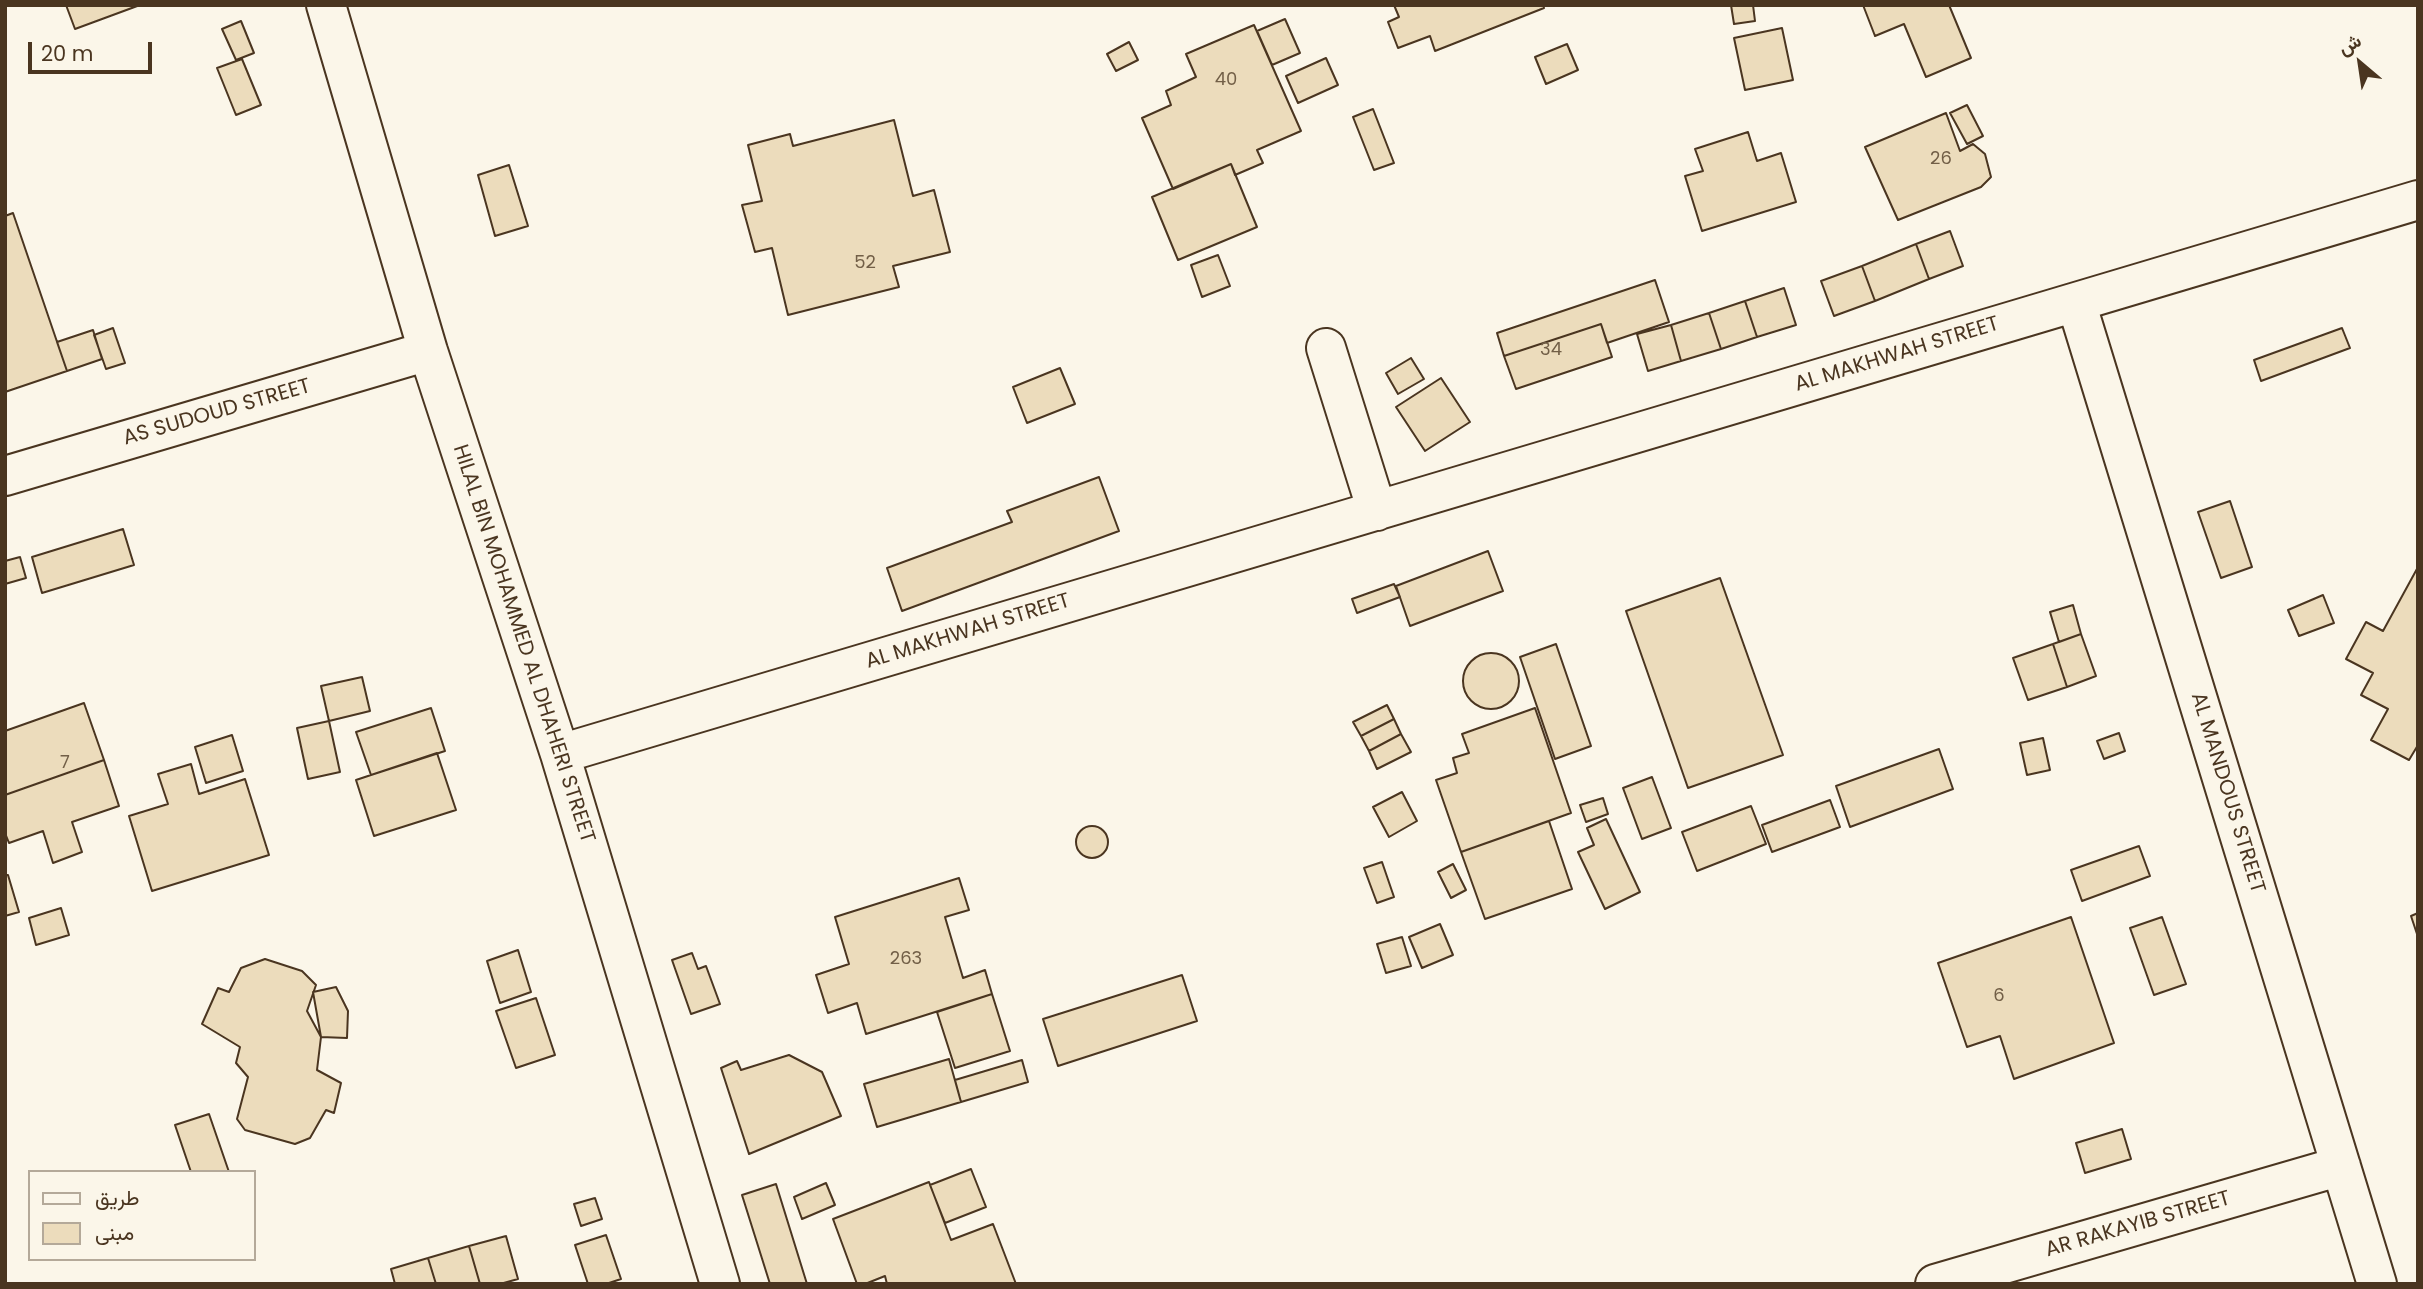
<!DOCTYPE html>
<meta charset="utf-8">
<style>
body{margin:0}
#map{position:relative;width:2423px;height:1289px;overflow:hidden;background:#fbf6e9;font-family:Poppins,Vazirmatn,sans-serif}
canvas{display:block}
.frame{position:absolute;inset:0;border:7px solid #4a3520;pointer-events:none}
.legend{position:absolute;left:28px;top:1170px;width:228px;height:91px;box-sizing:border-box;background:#fbf6e9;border:2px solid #b4a999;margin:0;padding:9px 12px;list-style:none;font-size:21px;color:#4a3520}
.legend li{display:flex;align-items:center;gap:14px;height:35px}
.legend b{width:35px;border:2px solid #b4a999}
.north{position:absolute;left:2325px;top:28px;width:70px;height:70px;-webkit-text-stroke:5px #fbf6e9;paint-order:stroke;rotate:331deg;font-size:19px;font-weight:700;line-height:28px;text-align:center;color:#4a3520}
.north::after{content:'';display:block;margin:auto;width:24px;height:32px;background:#4a3520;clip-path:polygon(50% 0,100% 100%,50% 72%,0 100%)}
.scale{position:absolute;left:28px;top:42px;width:124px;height:32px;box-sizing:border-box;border:4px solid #4a3520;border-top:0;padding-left:9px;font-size:21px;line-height:24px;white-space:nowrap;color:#4a3520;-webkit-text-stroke:5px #fbf6e9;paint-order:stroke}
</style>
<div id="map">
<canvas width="2423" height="1289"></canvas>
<div class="frame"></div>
<ul class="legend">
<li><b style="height:9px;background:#fbf6e9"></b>طريق</li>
<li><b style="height:19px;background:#ecdcbc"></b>مبنى</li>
</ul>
<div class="north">ش</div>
<div class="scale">20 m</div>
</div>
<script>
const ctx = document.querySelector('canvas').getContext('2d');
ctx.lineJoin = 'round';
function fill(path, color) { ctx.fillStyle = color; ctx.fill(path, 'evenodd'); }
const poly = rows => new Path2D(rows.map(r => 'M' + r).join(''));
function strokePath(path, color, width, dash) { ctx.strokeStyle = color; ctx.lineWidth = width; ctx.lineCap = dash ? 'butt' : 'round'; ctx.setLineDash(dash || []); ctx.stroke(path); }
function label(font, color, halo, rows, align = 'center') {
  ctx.font = font + ' Poppins,sans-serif'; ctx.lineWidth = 5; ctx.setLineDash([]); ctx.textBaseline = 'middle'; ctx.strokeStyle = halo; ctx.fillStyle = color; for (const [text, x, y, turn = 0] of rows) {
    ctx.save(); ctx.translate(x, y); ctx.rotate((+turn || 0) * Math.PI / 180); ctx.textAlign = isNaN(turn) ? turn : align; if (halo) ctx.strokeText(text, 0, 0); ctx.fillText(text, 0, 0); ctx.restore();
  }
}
const building = poly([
 [66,5,140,5,75,29,66,5],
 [1394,5,1543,5,1544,8,1435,51,1430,36,1398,48,1388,22,1399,17,1394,5],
 [1731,5,1753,5,1755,21,1734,24,1731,5],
 [1863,5,1949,5,1971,58,1926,77,1904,24,1875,36,1863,5],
 [1285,19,1300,53,1272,65,1257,31,1285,19],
 [241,21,254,53,236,60,222,29,241,21],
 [1254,25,1301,131,1257,150,1263,163,1235,175,1231,164,1173,189,1142,118,1171,105,1166,91,1196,77,1186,54,1254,25],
 [1782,28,1793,80,1745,90,1734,38,1782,28],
 [1129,42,1138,60,1116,71,1107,54,1129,42],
 [1567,44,1578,70,1546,84,1535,57,1567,44],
 [1326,58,1338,85,1298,103,1286,76,1326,58],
 [242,59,261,105,236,115,217,68,242,59],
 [1967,105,1983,136,1967,144,1950,113,1967,105],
 [1373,109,1394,163,1374,170,1353,117,1373,109],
 [1946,113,1960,151,1973,144,1985,154,1991,177,1981,187,1898,220,1865,147,1946,113],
 [894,120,913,196,934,190,950,252,893,266,899,287,788,315,772,248,755,252,742,205,762,201,748,145,790,134,793,146,894,120],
 [1748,132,1757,161,1781,153,1796,202,1702,231,1685,176,1703,171,1695,149,1748,132],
 [1231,164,1257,227,1178,260,1152,197,1231,164],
 [509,165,528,226,495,236,478,175,509,165],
 [13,213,67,371,5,392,5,216,13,213],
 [1950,231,1963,266,1929,279,1916,244,1950,231],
 [1916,244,1929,279,1875,301,1862,266,1916,244],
 [1218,255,1230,286,1202,297,1191,265,1218,255],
 [1862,266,1875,301,1834,316,1821,281,1862,266],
 [1655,280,1669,322,1607,343,1601,324,1504,356,1497,333,1655,280],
 [1784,288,1796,325,1757,337,1745,301,1784,288],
 [1745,301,1757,337,1721,349,1709,313,1745,301],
 [1709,313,1721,349,1681,361,1671,325,1709,313],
 [1601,324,1612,357,1516,389,1504,356,1601,324],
 [1671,325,1681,361,1648,371,1637,334,1671,325],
 [113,328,125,363,106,369,94,335,113,328],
 [2342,328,2350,348,2261,381,2254,360,2342,328],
 [93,330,102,359,67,371,57,342,93,330],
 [1411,358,1424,379,1398,394,1386,373,1411,358],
 [1060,368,1075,404,1027,423,1013,387,1060,368],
 [1441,378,1470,422,1425,451,1396,407,1441,378],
 [1099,477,1119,531,902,611,887,568,1012,522,1007,511,1099,477],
 [2230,501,2252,567,2221,578,2198,512,2230,501],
 [123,529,134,565,42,593,32,557,123,529],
 [1488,551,1503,591,1410,626,1396,586,1488,551],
 [20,557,26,578,5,584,5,561,20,557],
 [2418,567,2418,745,2409,760,2371,740,2388,709,2361,695,2373,673,2346,659,2366,622,2383,631,2418,567],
 [1720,578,1783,755,1688,788,1626,611,1720,578],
 [1394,584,1400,597,1357,613,1352,599,1394,584],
 [2323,595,2334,623,2299,636,2288,610,2323,595],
 [2073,605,2081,634,2059,642,2050,612,2073,605],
 [2081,634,2096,676,2067,687,2053,644,2081,634],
 [1556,644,1591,746,1555,759,1520,657,1556,644],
 [2053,644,2067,687,2028,700,2013,658,2053,644],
 '1463 681a28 28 0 1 1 56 0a28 28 0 1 1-56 0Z',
 [362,677,370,711,329,721,321,686,362,677],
 [84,703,104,760,5,795,5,731,84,703],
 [1387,705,1394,719,1361,736,1353,722,1387,705],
 [431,708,445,751,371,775,356,732,431,708],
 [1535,708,1571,813,1461,852,1436,780,1457,773,1453,758,1469,753,1462,734,1535,708],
 [1394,719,1401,734,1369,751,1361,736,1394,719],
 [329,721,340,772,308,779,297,728,329,721],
 [2119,733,2125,751,2104,759,2097,741,2119,733],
 [1401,734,1411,752,1377,769,1369,751,1401,734],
 [232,735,243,771,206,783,195,747,232,735],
 [2043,738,2050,770,2027,775,2020,743,2043,738],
 [1939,749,1953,789,1850,827,1836,786,1939,749],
 [437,753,456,810,374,836,356,780,437,753],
 [104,760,119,806,72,822,82,852,53,863,43,831,9,843,5,833,5,795,104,760],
 [191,764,199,794,245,779,269,855,152,891,129,816,168,804,158,774,191,764],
 [1652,777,1671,828,1642,839,1623,788,1652,777],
 [1402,792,1417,821,1389,837,1373,807,1402,792],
 [1603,798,1608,814,1586,822,1580,805,1603,798],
 [1830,800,1840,827,1772,852,1762,825,1830,800],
 [1751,806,1766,844,1697,871,1682,832,1751,806],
 [1606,819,1640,892,1605,909,1578,852,1594,845,1587,828,1606,819],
 [1549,821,1572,889,1485,919,1461,852,1549,821],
 '1076 842a16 16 0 1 1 32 0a16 16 0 1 1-32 0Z',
 [2139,846,2150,876,2082,901,2071,870,2139,846],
 [1382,862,1394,897,1377,903,1364,868,1382,862],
 [1453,864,1466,890,1451,898,1438,872,1453,864],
 [5,875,8,875,19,912,5,916,5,875],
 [959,878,969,910,945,917,963,978,985,970,992,994,866,1034,857,1003,828,1013,816,975,849,964,835,917,959,878],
 [61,908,69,935,36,945,29,918,61,908],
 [2418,913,2418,937,2411,916,2418,913],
 [2071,917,2114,1043,2014,1079,2000,1036,1967,1047,1938,963,2071,917],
 [2162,917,2186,984,2154,995,2130,928,2162,917],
 [1440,924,1453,955,1422,968,1409,937,1440,924],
 [1402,937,1411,966,1386,973,1377,944,1402,937],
 [518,950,531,992,500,1003,487,961,518,950],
 [692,953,698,969,706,966,720,1004,691,1014,672,960,692,953],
 [265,959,302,971,316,985,307,1011,321,1037,317,1070,341,1083,334,1113,326,1110,310,1138,295,1144,245,1130,237,1119,248,1077,236,1063,240,1047,202,1024,218,988,229,992,241,968,265,959],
 [1182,975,1197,1021,1058,1066,1043,1019,1182,975],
 [336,987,348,1011,347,1038,321,1037,313,992,336,987],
 [992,994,1010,1051,955,1068,937,1012,992,994],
 [536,998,555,1055,516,1068,496,1011,536,998],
 [789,1055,822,1072,841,1116,749,1154,721,1068,737,1061,741,1070,789,1055],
 [949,1059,961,1102,877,1127,864,1084,949,1059],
 [1022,1060,1028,1082,961,1102,955,1080,1022,1060],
 [209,1114,229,1172,191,1172,175,1125,209,1114],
 [2122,1129,2131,1159,2085,1173,2076,1143,2122,1129],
 [971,1169,986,1207,945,1223,930,1185,971,1169],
 [929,1182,951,1240,993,1224,1016,1284,887,1284,885,1276,865,1284,857,1284,833,1219,929,1182],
 [826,1183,835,1205,802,1219,794,1197,826,1183],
 [776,1184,807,1284,770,1284,742,1195,776,1184],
 [595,1198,602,1219,581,1226,574,1204,595,1198],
 [606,1235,621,1279,606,1284,588,1284,575,1245,606,1235],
 [506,1236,518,1279,500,1284,480,1284,469,1246,506,1236],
 [469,1246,480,1284,436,1284,428,1258,469,1246],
 [428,1258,436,1284,395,1284,391,1269,428,1258]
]);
fill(building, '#ecdcbc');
strokePath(building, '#4a3520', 2);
const minor = poly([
 [326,5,428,351,560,754,720,1284],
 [2076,302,2377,1284],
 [1326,348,1377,511],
 [5,476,428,351],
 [560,754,2418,200],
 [1935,1284,2341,1166]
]);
strokePath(minor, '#4a3520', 42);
strokePath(minor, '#fbf6e9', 38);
label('18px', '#725f47', null, [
 ["40",1226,80],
 ["26",1941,159],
 ["52",865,263],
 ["34",1551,350],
 ["7",65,763],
 ["263",906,959],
 ["6",1999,996]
]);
label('21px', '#4a3520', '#fbf6e9', [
 ["AL MAKHWAH STREET",1897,355,-17],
 ["AS SUDOUD STREET",217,413,-16],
 ["AL MAKHWAH STREET",968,632,-17],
 ["HILAL BIN MOHAMMED AL DHAHERI STREET",523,644,72],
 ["AL MANDOUS STREET",2227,793,73],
 ["AR RAKAYIB STREET",2138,1225,-16]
]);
</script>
